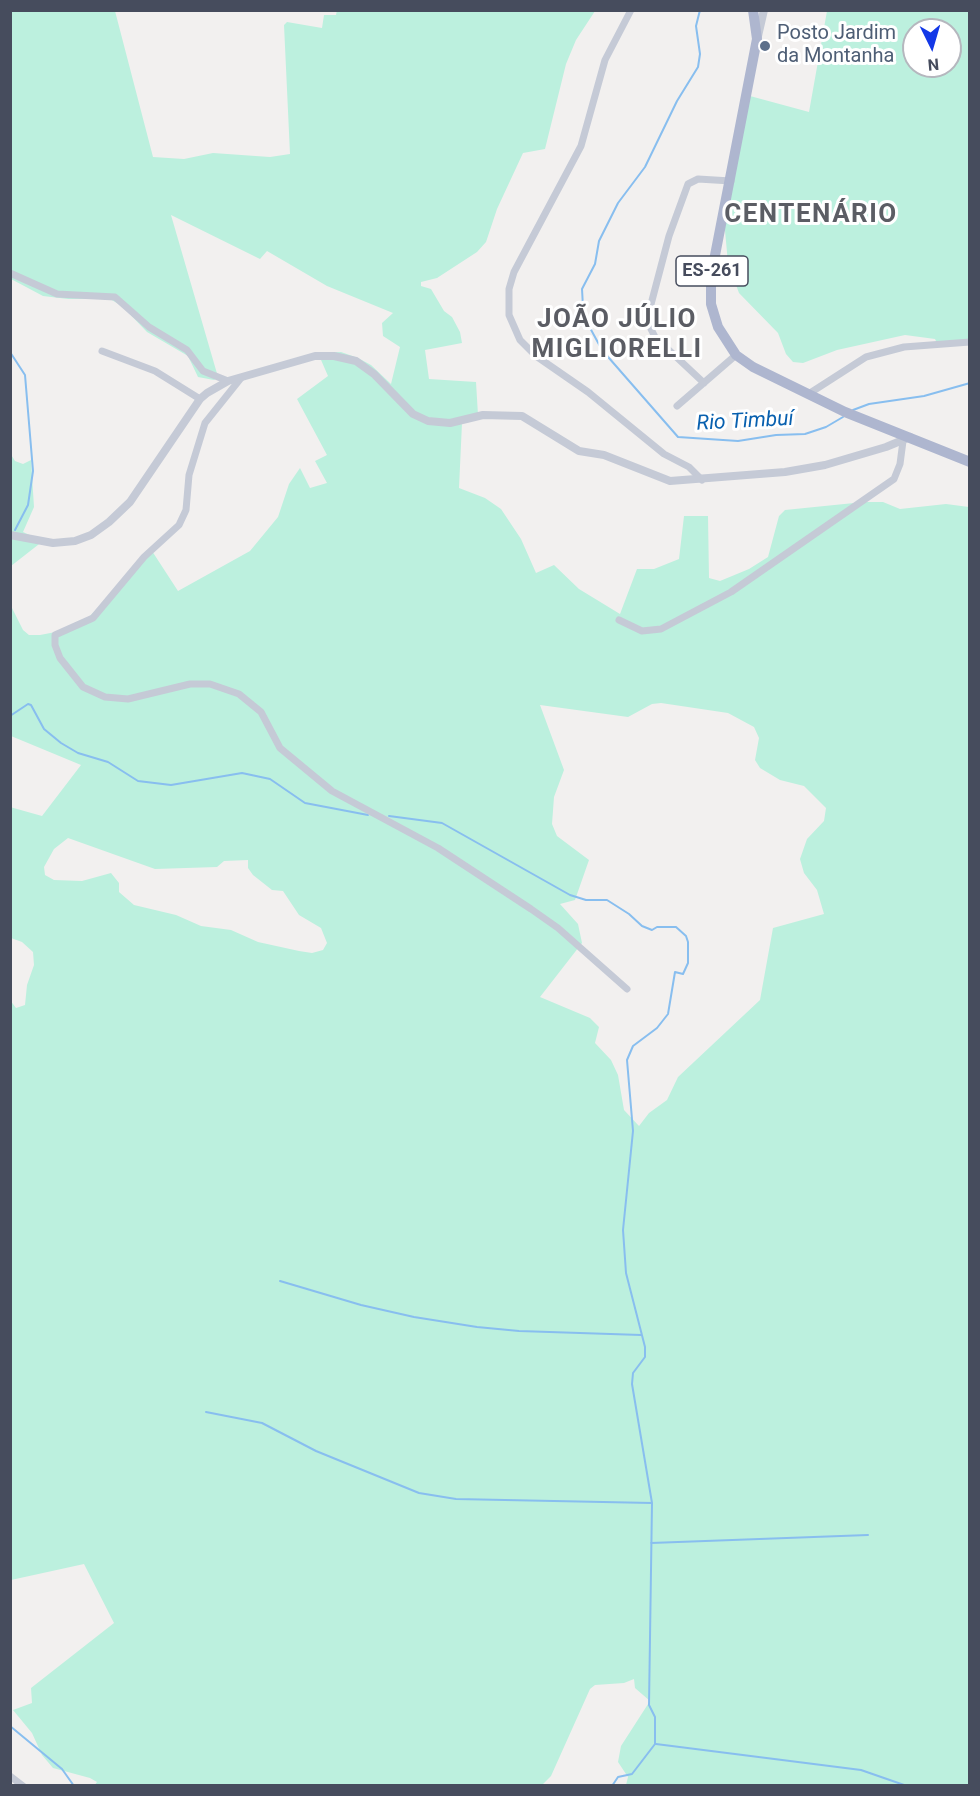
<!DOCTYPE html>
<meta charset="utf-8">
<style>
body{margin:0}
#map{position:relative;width:980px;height:1796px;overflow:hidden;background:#f2f0ef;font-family:Roboto,sans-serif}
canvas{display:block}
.frame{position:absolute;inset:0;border:12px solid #464c5d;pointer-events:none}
.north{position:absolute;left:902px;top:18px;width:60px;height:60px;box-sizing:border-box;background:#fff;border:2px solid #b5b7be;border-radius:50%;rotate:175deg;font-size:16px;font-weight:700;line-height:24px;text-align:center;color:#464c5d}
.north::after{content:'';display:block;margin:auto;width:21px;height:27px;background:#1338e7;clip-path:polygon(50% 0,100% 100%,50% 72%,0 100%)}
</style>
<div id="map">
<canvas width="980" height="1796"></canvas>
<div class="frame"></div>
<div class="north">N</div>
</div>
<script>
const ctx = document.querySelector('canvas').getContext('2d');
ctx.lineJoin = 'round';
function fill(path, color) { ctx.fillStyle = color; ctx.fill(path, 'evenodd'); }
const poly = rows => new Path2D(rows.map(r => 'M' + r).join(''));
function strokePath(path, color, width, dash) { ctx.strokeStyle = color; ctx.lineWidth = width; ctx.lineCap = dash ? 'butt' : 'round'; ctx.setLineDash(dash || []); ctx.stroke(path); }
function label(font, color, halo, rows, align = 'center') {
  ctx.font = font + ' Roboto,sans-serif'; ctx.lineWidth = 6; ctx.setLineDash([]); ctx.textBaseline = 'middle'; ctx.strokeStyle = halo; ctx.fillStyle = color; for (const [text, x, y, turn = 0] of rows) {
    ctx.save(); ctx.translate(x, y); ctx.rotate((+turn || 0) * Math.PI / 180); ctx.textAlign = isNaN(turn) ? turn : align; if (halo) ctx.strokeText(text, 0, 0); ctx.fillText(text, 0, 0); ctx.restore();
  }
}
fill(poly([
 [337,10,595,11,576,40,566,64,545,149,523,153,497,209,486,242,477,252,437,278,421,282,421,286,431,289,444,311,452,317,460,332,462,343,425,350,429,379,476,382,478,415,462,423,459,488,485,498,501,509,521,539,536,573,554,565,579,589,620,614,637,569,654,569,679,559,684,516,708,516,709,578,720,581,749,569,768,557,779,516,785,510,864,502,883,502,900,509,946,504,969,507,969,1785,626,1785,628,1777,618,1762,621,1746,650,1701,635,1688,634,1679,624,1683,595,1685,590,1689,551,1776,542,1785,94,1786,97,1782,90,1778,53,1768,42,1755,32,1733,13,1710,32,1703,31,1688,114,1623,84,1564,11,1580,10,1000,16,1008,25,1005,27,985,34,965,33,952,22,942,11,938,10,807,42,816,81,765,11,736,11,599,12,608,23,630,29,635,40,635,66,630,88,618,152,551,178,591,250,551,278,517,289,484,300,468,310,488,327,483,315,461,327,455,297,399,328,376,318,353,341,352,358,358,371,365,391,384,400,347,383,336,382,323,393,313,327,286,267,251,260,259,171,215,218,377,214,380,198,377,188,356,147,332,122,306,110,299,68,299,43,296,11,279,11,11,115,11,153,157,184,159,213,153,270,157,290,154,284,25,287,22,322,28,324,15,336,15],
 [661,703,728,713,754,727,759,738,755,760,760,768,780,780,804,786,826,808,824,821,807,839,800,859,804,873,817,890,824,914,773,928,760,1000,678,1077,667,1100,649,1113,639,1126,624,1110,618,1075,611,1060,595,1043,599,1027,590,1018,540,997,582,943,578,924,560,904,575,900,589,860,557,836,552,824,554,797,564,770,540,705,628,717,652,704],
 [68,838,155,869,217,867,224,861,248,860,248,868,253,875,272,890,283,891,299,915,321,928,327,943,323,950,312,953,299,951,258,942,231,930,201,926,176,915,134,905,119,892,119,883,111,873,82,881,54,880,45,875,44,867,54,849],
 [827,11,969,11,969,341,939,347,935,339,905,335,837,350,803,363,793,362,786,354,778,333,739,293,728,263,724,220,750,96,809,112],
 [914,30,950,30,950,66,914,66],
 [10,453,15,461,23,464,31,460,34,507,23,532,43,541,11,566]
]), '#bcf0de');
strokePath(poly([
 [700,10,696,26,700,54,698,67,677,101,645,167,618,203,599,241,595,264,582,289,583,307,589,326,602,350,678,437,738,441,776,435,805,434,826,427,843,417],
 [10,352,25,375,33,471,28,505,15,530],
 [853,410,869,404,924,396,970,383],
 [10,716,28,704,31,705,44,729,61,743,78,753,108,762,138,781,171,785,242,773,270,779,305,803,368,815],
 [389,816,442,823,570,895,586,900,607,900,629,914,642,926,652,930,657,927,676,927,686,936,688,942,688,963,683,974,675,972,668,1014,657,1028,633,1046,627,1060,633,1131,623,1230,626,1273,645,1347,645,1357,633,1373,632,1384,652,1503,649,1705,655,1717,655,1744,632,1774,618,1777,612,1786],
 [280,1281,361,1305,414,1317,477,1327,519,1331,641,1335],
 [206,1412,262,1423,316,1451,419,1493,456,1499,652,1503],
 [651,1543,868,1535],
 [10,1726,62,1769,74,1786],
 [656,1744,861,1770,907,1786]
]), '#88beef', 2);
strokePath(poly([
 [631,10,605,60,581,146,514,272,509,289,509,315,520,340,536,356,588,392,664,454,689,467,702,480],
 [10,273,57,294,115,297,149,327,187,350,203,371,228,381],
 [102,351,155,371,200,399],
 [241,378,205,423,189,475,186,510,179,525,144,557,93,618,55,635,55,645,60,658,83,687,105,697,128,699,190,684,210,684,239,694,261,712,280,748,332,791,438,848,531,909,558,928,627,989],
 [704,383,655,337,651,329,650,308,669,236,688,184,698,179,731,181],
 [810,393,866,357,904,347,970,342],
 [677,406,736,355],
 [619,620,642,631,661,629,731,592,894,479,900,464,903,441],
 [10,1776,23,1786]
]), '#c5cad6', 7);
strokePath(poly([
 [758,36,764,10],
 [10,535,53,543,75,541,91,535,109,522,130,502,200,399,207,393,228,381,315,356,334,356,356,361,374,374,413,414,428,421,450,423,483,415,522,416,579,451,604,455,670,481,785,472,825,465,886,447,910,437]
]), '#c5cad6', 8);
strokePath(poly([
 [753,10,757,39,711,276,711,304,718,327,736,355,753,367,845,412,970,462]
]), '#aeb6cf', 10);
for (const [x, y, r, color] of [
 [765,46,6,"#5c6f8a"]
]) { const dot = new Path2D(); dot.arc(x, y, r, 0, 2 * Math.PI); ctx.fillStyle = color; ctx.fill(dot); strokePath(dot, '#fff', 2); }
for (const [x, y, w] of [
 [712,271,72]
]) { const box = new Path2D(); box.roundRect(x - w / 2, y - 15, w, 30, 4.5); ctx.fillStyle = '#fff'; ctx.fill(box); strokePath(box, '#464c5d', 1.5); }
label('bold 18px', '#464c5d', null, [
 ["ES-261",712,271]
]);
label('20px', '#4e5e75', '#fff', [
 ["Posto Jardim",777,34],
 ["da Montanha",777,57]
], 'left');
label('italic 21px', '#0860af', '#fff', [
 ["Rio Timbuí",745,422,-3]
]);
ctx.letterSpacing = '1.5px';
label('bold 26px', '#5b5d64', '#fff', [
 ["CENTENÁRIO",811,215],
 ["JOÃO JÚLIO",617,320],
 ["MIGLIORELLI",617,350]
]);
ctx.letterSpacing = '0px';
</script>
